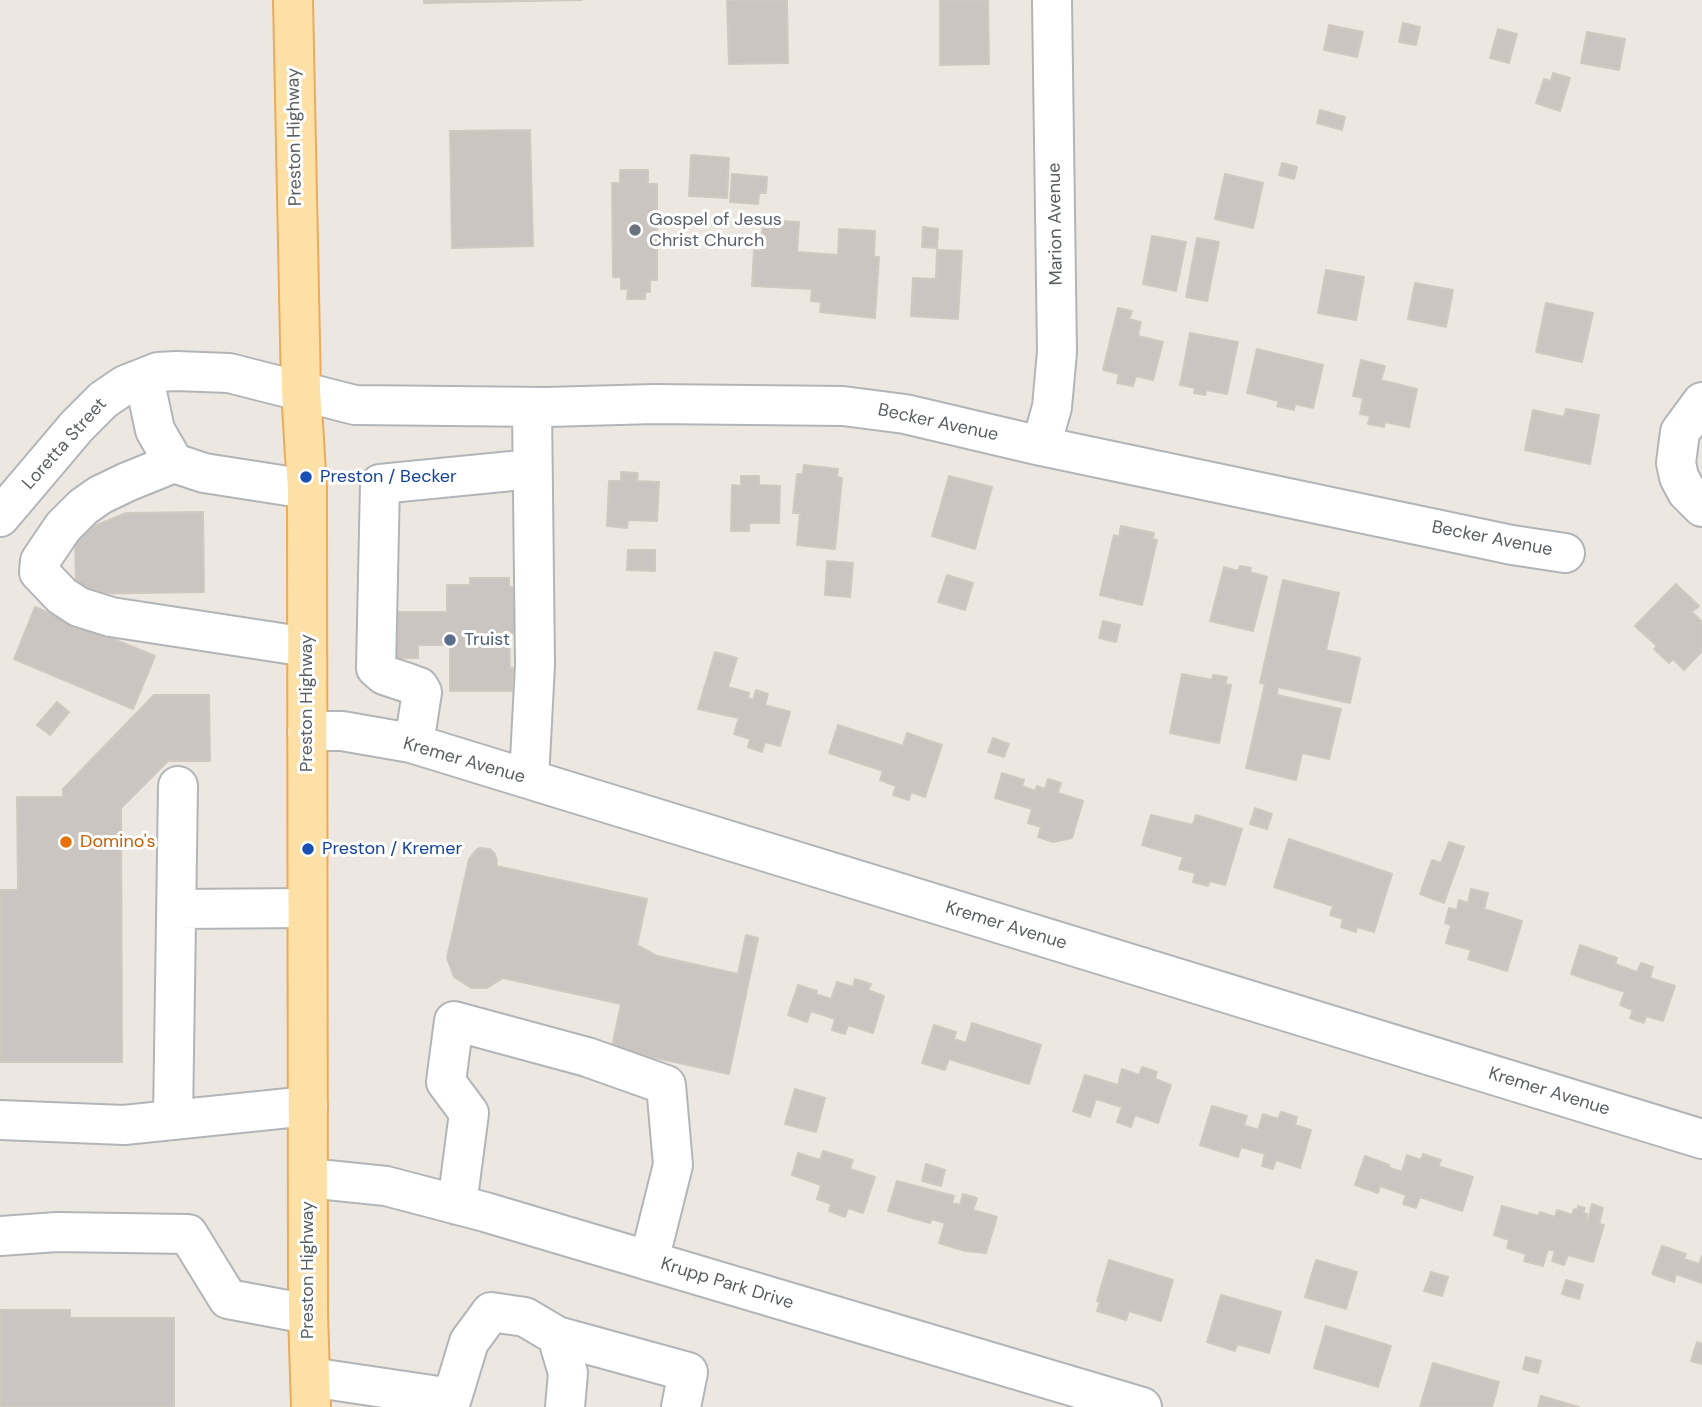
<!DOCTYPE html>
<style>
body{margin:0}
canvas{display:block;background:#ece8e1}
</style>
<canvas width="1702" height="1407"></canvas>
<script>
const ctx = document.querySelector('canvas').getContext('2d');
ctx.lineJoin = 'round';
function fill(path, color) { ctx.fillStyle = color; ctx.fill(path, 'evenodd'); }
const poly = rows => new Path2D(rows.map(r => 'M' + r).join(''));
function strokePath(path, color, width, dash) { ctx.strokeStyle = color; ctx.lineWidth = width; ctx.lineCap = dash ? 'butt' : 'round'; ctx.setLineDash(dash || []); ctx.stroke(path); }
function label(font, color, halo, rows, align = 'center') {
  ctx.font = font + ' "DM Sans",sans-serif'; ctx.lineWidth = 6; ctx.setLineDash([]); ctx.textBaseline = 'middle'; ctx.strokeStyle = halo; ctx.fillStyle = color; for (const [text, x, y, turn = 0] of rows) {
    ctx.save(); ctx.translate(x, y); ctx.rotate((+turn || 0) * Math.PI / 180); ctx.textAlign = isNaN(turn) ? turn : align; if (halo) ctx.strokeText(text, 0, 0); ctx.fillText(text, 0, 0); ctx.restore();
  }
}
const building = poly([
 [424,0,582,0,424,3,424,0],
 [727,0,787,0,788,63,729,64,727,0],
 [940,0,988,0,989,64,940,65,940,0],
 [1403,23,1420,27,1416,45,1399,42,1403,23],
 [1329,25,1363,32,1357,57,1324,50,1329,25],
 [1498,29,1517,34,1509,63,1490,58,1498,29],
 [1587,32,1625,39,1619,70,1581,63,1587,32],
 [1553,73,1570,78,1560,111,1536,103,1544,79,1551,81,1553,73],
 [1320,110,1345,117,1342,130,1317,123,1320,110],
 [530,130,533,246,452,248,450,131,530,130],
 [691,155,729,158,727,198,689,196,691,155],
 [1282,163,1297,167,1294,179,1279,175,1282,163],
 [620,170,648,170,648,184,657,184,657,280,650,280,650,292,645,292,645,299,627,299,628,289,621,289,621,277,613,277,612,183,620,183,620,170],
 [732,174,767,177,766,193,759,193,758,204,730,202,732,174],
 [1225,174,1263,183,1253,228,1215,219,1225,174],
 [763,220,799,222,797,252,838,255,839,229,875,231,874,257,879,257,875,318,820,312,821,302,811,301,812,289,752,286,754,250,761,251,763,220],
 [923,227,938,229,937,248,922,247,923,227],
 [1152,236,1186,242,1176,291,1143,284,1152,236],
 [1197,238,1219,242,1207,301,1186,297,1197,238],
 [937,250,962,251,958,319,911,316,913,278,936,279,937,250],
 [1326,270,1364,277,1356,320,1318,313,1326,270],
 [1415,283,1453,290,1446,327,1408,319,1415,283],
 [1546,303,1593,313,1582,362,1536,352,1546,303],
 [1118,308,1132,311,1129,319,1141,322,1138,336,1163,342,1153,380,1136,376,1133,386,1117,383,1119,374,1103,370,1118,308],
 [1190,333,1238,342,1227,394,1206,390,1205,395,1194,393,1195,388,1180,385,1190,333],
 [1257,349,1323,365,1313,408,1295,404,1294,410,1277,406,1279,401,1247,393,1257,349],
 [1361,360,1385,366,1381,380,1417,389,1409,427,1385,422,1384,427,1368,424,1370,416,1360,414,1363,398,1353,396,1361,360],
 [1566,409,1599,415,1590,464,1525,450,1533,410,1564,417,1566,409],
 [804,465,838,469,837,477,842,478,835,549,797,545,800,513,793,513,797,474,803,474,804,465],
 [621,472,638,473,637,481,659,482,657,521,628,520,627,528,607,526,609,481,621,481,621,472],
 [741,476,759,476,759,485,780,486,779,523,749,523,749,531,731,531,732,485,741,486,741,476],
 [949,476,992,487,975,549,932,536,949,476],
 [203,512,204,592,76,594,75,534,126,513,203,512],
 [1121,526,1154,533,1153,539,1157,540,1142,605,1100,595,1114,535,1119,537,1121,526],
 [628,550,655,550,655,571,627,570,628,550],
 [827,561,853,563,850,597,825,595,827,561],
 [1240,566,1251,568,1250,572,1267,577,1253,631,1210,621,1224,567,1238,571,1240,566],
 [947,575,973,583,965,610,938,602,947,575],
 [470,578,509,578,509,587,516,587,516,634,509,634,510,668,513,668,513,691,450,691,450,645,418,645,418,658,391,658,390,612,447,612,447,585,470,585,470,578],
 [1283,580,1339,593,1326,650,1360,658,1350,703,1278,687,1277,695,1341,709,1329,759,1302,753,1296,780,1246,768,1265,684,1260,683,1283,580],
 [1676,584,1699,606,1692,612,1702,622,1702,651,1684,670,1673,659,1669,663,1654,649,1657,646,1635,626,1676,584],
 [35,607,155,656,133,709,14,659,35,607],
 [1103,621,1120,625,1116,642,1099,638,1103,621],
 [715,652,737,658,728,687,749,693,748,698,753,700,756,690,768,694,765,705,790,712,780,746,765,742,762,752,748,747,750,739,734,734,739,718,698,709,715,652],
 [1182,674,1212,680,1213,675,1227,677,1225,684,1231,685,1219,743,1170,733,1182,674],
 [154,695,209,695,210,761,168,761,121,808,122,1062,0,1062,0,890,18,890,17,797,63,797,63,789,154,695],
 [57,702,69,712,50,735,37,725,57,702],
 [838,725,903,746,907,733,942,745,925,797,911,792,909,800,893,795,896,786,880,780,883,771,829,753,838,725],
 [993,738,1009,744,1004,757,988,752,993,738],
 [1002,773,1024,780,1022,786,1035,791,1037,786,1045,789,1048,779,1061,783,1058,793,1083,801,1072,838,1053,842,1038,837,1041,827,1028,823,1032,809,995,798,1002,773],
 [1255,808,1272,814,1267,829,1250,824,1255,808],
 [1151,815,1193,825,1196,815,1242,829,1225,885,1210,881,1208,886,1193,882,1195,873,1179,869,1183,857,1142,845,1151,815],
 [1289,839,1392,874,1374,932,1357,927,1356,932,1341,927,1343,919,1330,915,1333,906,1274,887,1289,839],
 [1449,842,1464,847,1444,903,1420,894,1432,860,1441,863,1449,842],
 [480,848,490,849,495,854,497,861,496,866,647,899,637,945,657,956,738,974,746,935,758,938,729,1074,638,1054,637,1057,611,1052,621,1004,503,978,487,988,471,988,454,977,447,958,469,859,476,850,480,848],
 [1471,889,1488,893,1484,909,1522,921,1507,971,1468,959,1471,950,1446,943,1451,925,1445,923,1449,908,1457,910,1459,900,1468,903,1471,889],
 [1580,945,1617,958,1615,964,1637,972,1641,963,1653,967,1650,978,1675,986,1663,1021,1646,1016,1644,1023,1630,1018,1633,1010,1620,1005,1625,992,1571,974,1580,945],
 [855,979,871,984,868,990,884,996,873,1033,848,1025,845,1034,832,1030,835,1019,811,1011,807,1022,788,1015,798,985,817,991,816,994,831,999,837,982,853,987,855,979],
 [972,1023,1041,1045,1029,1084,949,1059,945,1070,922,1063,934,1025,956,1032,954,1039,966,1043,972,1023],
 [1142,1067,1157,1072,1155,1079,1171,1085,1158,1123,1135,1115,1131,1127,1117,1122,1122,1107,1096,1099,1090,1117,1073,1111,1085,1075,1118,1085,1122,1069,1139,1075,1142,1067],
 [795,1089,825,1098,816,1132,785,1124,795,1089],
 [1212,1106,1247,1116,1244,1125,1258,1130,1263,1114,1278,1119,1281,1112,1297,1117,1295,1125,1311,1130,1300,1168,1276,1160,1273,1169,1262,1166,1265,1154,1241,1147,1238,1157,1200,1145,1212,1106],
 [823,1151,853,1160,850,1169,875,1177,863,1213,848,1208,845,1217,829,1211,831,1204,817,1199,821,1185,792,1175,798,1153,820,1160,823,1151],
 [1423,1154,1441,1160,1438,1166,1473,1177,1462,1211,1420,1197,1416,1208,1403,1204,1406,1195,1380,1186,1378,1193,1355,1185,1365,1156,1389,1165,1388,1167,1402,1172,1407,1155,1421,1160,1423,1154],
 [926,1164,945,1170,941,1186,922,1181,926,1164],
 [897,1181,954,1196,952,1203,960,1205,963,1194,977,1198,973,1210,997,1217,986,1253,965,1251,939,1243,945,1223,932,1219,930,1223,888,1211,897,1181],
 [1592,1204,1603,1208,1599,1224,1604,1225,1593,1262,1568,1255,1564,1265,1552,1261,1555,1251,1548,1249,1543,1266,1524,1261,1526,1254,1507,1248,1509,1240,1494,1235,1502,1206,1538,1216,1540,1212,1555,1217,1557,1210,1572,1215,1574,1209,1577,1210,1578,1206,1585,1208,1583,1213,1587,1214,1586,1221,1588,1221,1592,1204],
 [1662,1246,1686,1254,1684,1259,1699,1264,1702,1256,1702,1283,1676,1274,1674,1282,1652,1274,1662,1246],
 [1109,1260,1173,1280,1161,1321,1129,1311,1126,1320,1097,1311,1100,1302,1097,1301,1109,1260],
 [1316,1260,1357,1272,1346,1309,1305,1297,1316,1260],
 [1431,1272,1448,1277,1442,1296,1424,1291,1431,1272],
 [1566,1280,1583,1285,1579,1299,1562,1294,1566,1280],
 [1221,1295,1281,1312,1269,1353,1237,1344,1235,1351,1207,1342,1221,1295],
 [0,1310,70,1310,70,1318,174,1318,174,1407,0,1407,0,1310],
 [1326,1326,1391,1346,1378,1387,1314,1368,1326,1326],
 [1697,1342,1702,1344,1702,1364,1691,1361,1697,1342],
 [1526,1357,1541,1361,1538,1373,1523,1369,1526,1357],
 [1433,1363,1499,1382,1492,1407,1420,1407,1433,1363],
 [1541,1396,1579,1407,1538,1407,1541,1396]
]);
fill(building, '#cac5c1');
strokePath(building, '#d1c9c0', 2);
const minor = poly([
 [144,378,155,430,174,463,204,473,307,489],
 [1702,402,1680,432,1676,463,1679,477,1687,492,1702,507],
 [1041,446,1052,407,1057,352,1052,0],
 [174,463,127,482,100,495,83,507,63,527,40,561,39,572,62,596,79,607,111,617,307,647],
 [0,517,77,426,103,400,125,385,158,372,176,371,229,373,355,405,546,407,655,404,843,406,905,414,1041,446,1512,545,1565,553],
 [307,731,342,731,411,743,1702,1139],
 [414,744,422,692,419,687,408,683,384,675,376,668,380,484,532,469],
 [529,779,535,665,532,407],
 [177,909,307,908],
 [0,1120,124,1125,308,1106],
 [173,1120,178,786],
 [308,1178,386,1186,485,1212,1142,1407],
 [457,1205,469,1113,446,1082,454,1021,587,1057,666,1085,673,1165,649,1261],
 [0,1236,57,1232,188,1234,228,1299,308,1314],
 [557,1336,688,1372,681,1407],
 [310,1377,452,1398,469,1342,491,1312,525,1317,557,1336,568,1373,565,1407]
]);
const major = poly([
 [293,0,301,390,307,489,308,1314,311,1407]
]);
strokePath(minor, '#b2b5b8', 42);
strokePath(major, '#ecab5a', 42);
strokePath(minor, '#fff', 38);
strokePath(major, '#fce0a6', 38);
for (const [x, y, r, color] of [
 [635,230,7,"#6b7280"],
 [306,477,7,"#1a4fb4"],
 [450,640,7,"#5c6f8a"],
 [66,842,7,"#e8710a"],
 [308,849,7,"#1a4fb4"]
]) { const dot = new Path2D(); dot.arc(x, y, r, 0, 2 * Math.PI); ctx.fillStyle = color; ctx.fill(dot); strokePath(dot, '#fff', 2.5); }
label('18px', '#5a5f62', '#fff', [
 ["Preston Highway",295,137,-91],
 ["Marion Avenue",1056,224,-91],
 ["Becker Avenue",938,423,12],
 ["Loretta Street",65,444,-48],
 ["Becker Avenue",1492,539,11],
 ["Preston Highway",307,703,-90],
 ["Kremer Avenue",464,761,16],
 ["Kremer Avenue",1006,926,17],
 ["Kremer Avenue",1549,1092,17],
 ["Preston Highway",308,1270,-90],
 ["Krupp Park Drive",727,1284,17]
]);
label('18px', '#5b616d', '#fff', [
 ["Gospel of Jesus",649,220],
 ["Christ Church",649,241]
], 'left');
label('18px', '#164399', '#fff', [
 ["Preston / Becker",320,477],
 ["Preston / Kremer",322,849]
], 'left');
label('18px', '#4e5e75', '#fff', [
 ["Truist",464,640]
], 'left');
label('18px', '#c56008', '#fff', [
 ["Domino's",80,842]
], 'left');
</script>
